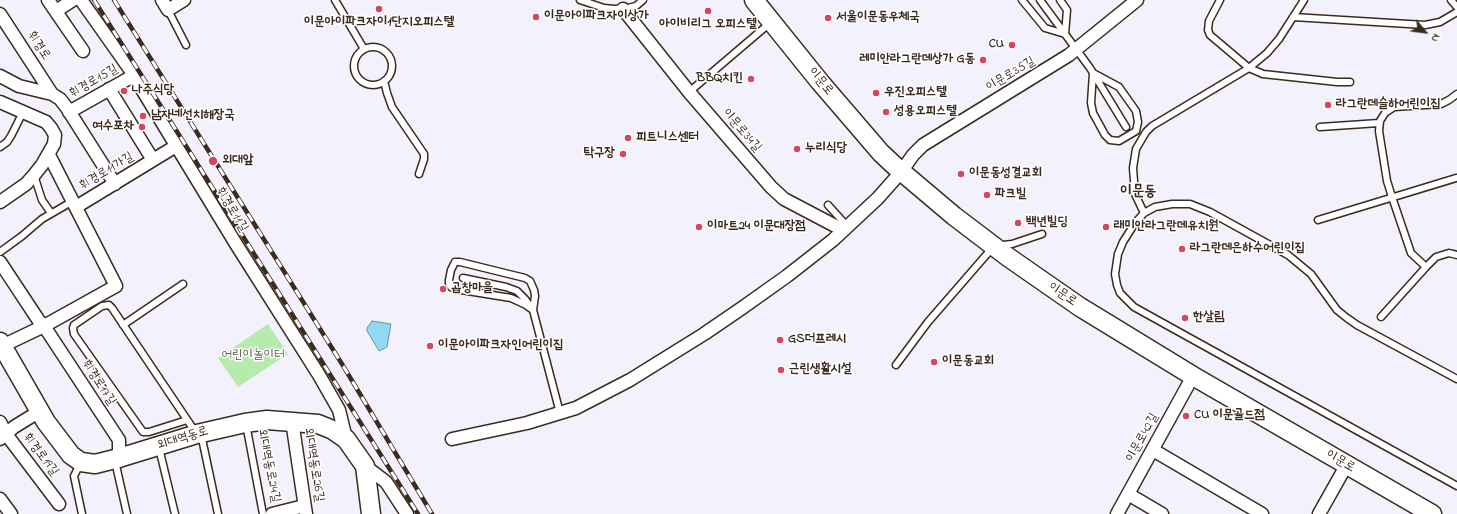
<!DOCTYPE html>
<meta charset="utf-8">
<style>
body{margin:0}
#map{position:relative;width:1457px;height:514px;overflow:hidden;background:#f3f2fc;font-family:"Indie Flower",sans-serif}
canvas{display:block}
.north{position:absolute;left:1405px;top:12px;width:40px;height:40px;-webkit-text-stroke:3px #fff;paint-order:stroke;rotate:119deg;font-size:11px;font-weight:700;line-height:16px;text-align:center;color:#3b2a1e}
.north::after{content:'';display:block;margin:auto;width:14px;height:18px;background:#3b2a1e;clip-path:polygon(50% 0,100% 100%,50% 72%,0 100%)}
</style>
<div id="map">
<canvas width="1457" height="514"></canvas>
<div class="north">N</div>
</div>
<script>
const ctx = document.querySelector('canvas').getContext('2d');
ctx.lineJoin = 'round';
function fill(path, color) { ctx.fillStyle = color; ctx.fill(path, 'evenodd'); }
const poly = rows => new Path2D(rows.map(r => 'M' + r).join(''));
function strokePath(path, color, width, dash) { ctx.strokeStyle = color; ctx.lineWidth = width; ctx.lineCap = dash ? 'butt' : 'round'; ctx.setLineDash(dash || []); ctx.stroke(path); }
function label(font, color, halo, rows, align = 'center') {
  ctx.font = font + ' "Indie Flower","Poor Story",sans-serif'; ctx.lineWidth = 3; ctx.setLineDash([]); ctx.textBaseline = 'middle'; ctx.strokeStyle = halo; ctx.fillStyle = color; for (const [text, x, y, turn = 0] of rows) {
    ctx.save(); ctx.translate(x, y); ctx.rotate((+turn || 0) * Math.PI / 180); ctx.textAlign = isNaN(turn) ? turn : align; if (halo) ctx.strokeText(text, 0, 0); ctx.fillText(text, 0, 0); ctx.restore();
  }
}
fill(poly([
 [268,324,288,354,238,387,218,358]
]), '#b7ebad');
const water = poly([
 [372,321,391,324,387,347,379,351,367,331,367,328,372,321]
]);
fill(water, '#92d8f3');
strokePath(water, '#6f929e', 1);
const lane = poly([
 [335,0,364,49],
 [580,0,604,8,614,9,628,8,636,6,643,0],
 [1022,0,1045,28,1065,34,1067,10,1060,0],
 [1040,0,1090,68,1126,127],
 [1220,0,1209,21,1208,30,1210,35,1249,68,1263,74,1337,82,1350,82],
 [1451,0,1457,7],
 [168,10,186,45],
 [1293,17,1425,25,1440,22,1457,12],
 '354 66a19 19 0 1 1 38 0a19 19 0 1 1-38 0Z',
 [1093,73,1119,87,1136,111,1138,122,1136,131,1119,141,1110,140,1105,135,1093,113,1091,103,1093,73],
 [384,81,387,93,392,107,424,154,424,159,419,174],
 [689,92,770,23],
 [1320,127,1379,123],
 [0,147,7,142,11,136,23,112],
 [34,175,42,200,51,213],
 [828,205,847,226],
 [1144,213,1135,194,1133,168,1136,149,1146,132,1152,126,1249,68,1267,53,1279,39,1304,0],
 [1318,220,1456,178],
 [0,252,22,236,42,219,73,201],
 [455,262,460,262,525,278,530,281,534,290,535,296,533,310,526,305,511,298,455,289,451,287,449,284,449,280,451,270,455,262],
 [1426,267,1436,257,1449,253,1457,255],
 [463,278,506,287,517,291,525,299,533,310,560,413],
 [1381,317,1426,267,1411,253,1392,197,1387,181,1379,131,1380,121,1385,113,1394,107,1441,104,1449,100,1457,94],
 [123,325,183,284],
 [896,365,928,322,994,246,1012,244,1042,234],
 [1457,379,1357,325,1347,318,1337,310,1311,274,1288,255,1210,212,1190,204,1172,204,1155,207,1144,213,1135,223,1123,242,1118,254,1115,274,1117,285,1120,293,1134,307,1457,486],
 [187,420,149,432,143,432,74,334,73,328,74,325,102,306,109,305,112,308,196,433],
 [246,424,263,514],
 [201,434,218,514],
 [159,448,175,514],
 [115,461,127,514],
 [80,464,74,476,82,514]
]);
const street = poly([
 [48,0,83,51],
 [81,0,129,68,236,244,319,375,339,410,346,439],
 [162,0,168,10,184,0],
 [623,9,689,92,771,187,784,199,843,230],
 [56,11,73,0],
 [0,14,52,94],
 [0,76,19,86,52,94,60,99,67,108,115,184],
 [109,89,153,160],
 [0,102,46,122,51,128,55,135,54,144,42,165,34,175,26,184,0,202],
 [69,112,133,76],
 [76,207,176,146],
 [0,262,39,321,44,326,117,437,119,440,119,458],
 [0,347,44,326,116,286,49,155],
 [292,421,306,514],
 [0,422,6,434,59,504],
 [0,439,14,427,40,411],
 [452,439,527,423,576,408,630,380,704,334,742,308,787,276,833,240,878,198,901,172,913,155,923,145,1069,55,1137,0],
 [1153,450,1262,514],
 [365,466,386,482,407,514],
 [1128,494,1162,514],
 [0,499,11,514],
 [272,514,304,506],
 [1117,514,1193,376],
 [1319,514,1346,466]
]);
const secondary = poly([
 [754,0,820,82,881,153,896,167,954,216,1008,257,1080,307,1193,376,1432,514],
 [0,342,46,422,71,455,81,462,95,464,119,458,197,434,245,423,267,420,318,424,333,430,346,439,365,466,371,514]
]);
strokePath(lane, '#3b2a1e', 9);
strokePath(street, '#3b2a1e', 15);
strokePath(secondary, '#3b2a1e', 21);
strokePath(lane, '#fff', 6);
strokePath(street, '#fff', 12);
strokePath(secondary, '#fff', 18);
const rail = poly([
 [94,0,418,514],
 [114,0,342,364,432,514]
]);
strokePath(rail, '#3b2a1e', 4.5);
strokePath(rail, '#fff', 3, [9]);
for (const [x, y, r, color] of [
 [379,9,4,"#d1495b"],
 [708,11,4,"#d1495b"],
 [536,17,4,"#d1495b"],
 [828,18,4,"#d1495b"],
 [1012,45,4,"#d1495b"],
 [983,60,4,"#d1495b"],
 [751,79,4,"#d1495b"],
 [124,91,4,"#d1495b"],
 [876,93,4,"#d1495b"],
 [1328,105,4,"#d1495b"],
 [886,112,4,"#d1495b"],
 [143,116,4,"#d1495b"],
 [142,127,4,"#d1495b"],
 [628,138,4,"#d1495b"],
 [797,149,4,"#d1495b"],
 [623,154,4,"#d1495b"],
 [213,161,5,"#d1495b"],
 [961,174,4,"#d1495b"],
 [987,195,4,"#d1495b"],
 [1018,223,4,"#d1495b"],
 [699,227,4,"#d1495b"],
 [1106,227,4,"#d1495b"],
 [1182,249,4,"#d1495b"],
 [443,289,4,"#d1495b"],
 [1185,318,4,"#d1495b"],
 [780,340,4,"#d1495b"],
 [430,346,4,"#d1495b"],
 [934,362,4,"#d1495b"],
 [781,370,4,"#d1495b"],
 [1186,416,4,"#d1495b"]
]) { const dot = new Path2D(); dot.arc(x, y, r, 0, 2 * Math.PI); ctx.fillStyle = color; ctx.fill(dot); strokePath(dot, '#fff', 1.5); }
label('bold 13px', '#3b2a1e', '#fff', [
 ["이문아이파크자이상가",544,17],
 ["서울이문동우체국",836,18],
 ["이문아이파크자이1단지오피스텔",379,23,"center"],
 ["아이비리그 오피스텔",708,25,"center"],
 ["CU",1004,45,"right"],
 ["레미안라그란데상가 G동",975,60,"right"],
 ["BBQ치킨",743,79,"right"],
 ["나주식당",132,91],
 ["우진오피스텔",884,93],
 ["라그란데슬하어린이집",1336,105],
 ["성용오피스텔",894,112],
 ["남자네선치해장국",151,116],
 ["여수포차",134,127,"right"],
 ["피트니스센터",636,138],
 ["누리식당",805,149],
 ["탁구장",615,154,"right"],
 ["외대앞",222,161],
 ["이문동성결교회",969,174],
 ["파크빌",995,195],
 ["백년빌딩",1026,223],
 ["이마트24 이문대장점",707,227],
 ["래미안라그란데유치원",1114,227],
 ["라그란데은하수어린이집",1190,249],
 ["곱창마을",451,289],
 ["한살림",1193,318],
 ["GS더프레시",788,340],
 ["이문아이파크자인어린이집",438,346],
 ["이문동교회",942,362],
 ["근린생활시설",789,370],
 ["CU 이문골드점",1194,416]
], 'left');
label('13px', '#3b2a1e', '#fff', [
 ["휘경로",38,46,57],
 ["이문로35길",1011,75,-31],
 ["휘경로15길",94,82,-30],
 ["이문로",820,82,50],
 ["이문로34길",741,131,49],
 ["휘경로11가길",107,172,-31],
 ["휘경로11길",231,210,59],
 ["이문로",1062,295,34],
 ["휘경로17길",98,383,57],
 ["이문로42길",1143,438,-61],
 ["외대역동로",183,439,-17],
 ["휘경로19길",40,455,53],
 ["이문로",1340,462,30],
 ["외대역동로26길",313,465,81],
 ["외대역동로24길",268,466,79]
]);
label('13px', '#5a5a42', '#fff', [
 ["어린이놀이터",253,356]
]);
label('bold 15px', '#3b2a1e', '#fff', [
 ["이문동",1138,193]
]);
</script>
